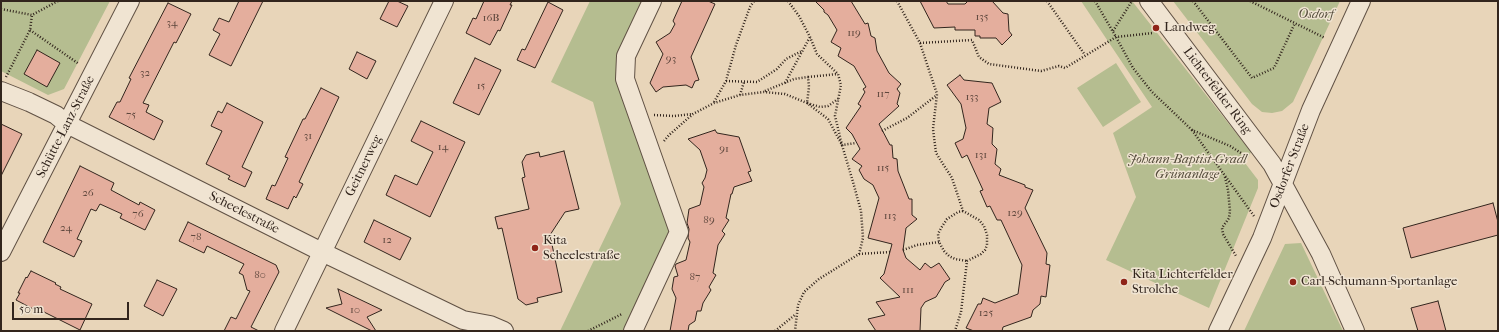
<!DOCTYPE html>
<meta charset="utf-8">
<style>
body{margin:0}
#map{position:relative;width:1499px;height:332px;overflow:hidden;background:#e8d5b9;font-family:"IM FELL French Canon",serif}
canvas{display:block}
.frame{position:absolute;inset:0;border:2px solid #32251d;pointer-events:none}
.scale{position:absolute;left:12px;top:302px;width:117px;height:18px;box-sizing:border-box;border:2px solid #32251d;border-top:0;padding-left:5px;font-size:12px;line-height:14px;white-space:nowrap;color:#32251d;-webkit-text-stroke:3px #f0e4d2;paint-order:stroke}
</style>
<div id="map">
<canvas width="1499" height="332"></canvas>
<div class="frame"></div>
<div class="scale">50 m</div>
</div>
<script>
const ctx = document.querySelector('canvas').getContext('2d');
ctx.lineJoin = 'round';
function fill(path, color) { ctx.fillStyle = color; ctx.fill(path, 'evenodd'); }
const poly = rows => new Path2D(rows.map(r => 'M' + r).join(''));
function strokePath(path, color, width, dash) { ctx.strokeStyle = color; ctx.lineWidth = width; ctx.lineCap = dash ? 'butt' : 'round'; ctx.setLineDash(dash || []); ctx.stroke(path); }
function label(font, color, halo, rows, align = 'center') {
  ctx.font = font + ' "IM FELL French Canon",serif'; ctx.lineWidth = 3; ctx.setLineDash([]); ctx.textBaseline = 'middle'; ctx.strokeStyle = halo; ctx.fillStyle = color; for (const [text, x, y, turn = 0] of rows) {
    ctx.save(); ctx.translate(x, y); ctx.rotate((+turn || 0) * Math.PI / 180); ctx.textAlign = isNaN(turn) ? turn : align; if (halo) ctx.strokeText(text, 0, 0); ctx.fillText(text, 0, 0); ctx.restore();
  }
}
fill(poly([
 [1,1,110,1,64,89,48,95,1,71],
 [590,1,648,1,616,68,674,234,628,331,560,331,621,204,593,102,551,82],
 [1081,1,1132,1,1251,152,1245,163,1258,180,1258,188,1209,308,1106,260,1136,197,1113,133,1152,107],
 [1173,1,1340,1,1293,102,1282,111,1272,113,1262,112,1252,104],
 [1116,63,1141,102,1103,127,1077,88],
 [1301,243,1343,331,1244,331,1285,244]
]), '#b5bd90');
const building = poly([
 [239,1,263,1,231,66,209,55,220,34,213,30,219,18,229,22,239,1],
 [389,1,397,1,408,6,397,27,380,19,389,1],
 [484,1,512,1,510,5,512,5,500,31,498,30,490,45,466,33,473,18,476,19,484,1],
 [682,1,708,1,715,4,691,57,699,80,695,81,692,88,686,85,663,87,656,92,650,83,663,54,656,42,670,33,675,24,673,21,682,1],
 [815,1,851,1,865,24,868,23,871,36,875,38,877,51,889,73,901,84,897,89,900,93,897,104,899,106,879,124,890,145,892,145,893,158,897,159,898,171,909,199,912,199,912,215,917,219,906,228,903,250,906,258,920,270,925,263,931,268,939,263,950,279,945,282,936,297,925,302,921,308,920,331,876,331,868,319,885,315,876,302,900,297,880,278,884,274,892,244,868,238,879,198,873,185,864,179,859,170,862,166,852,159,860,149,852,134,846,128,861,106,858,104,865,92,863,89,866,87,854,66,838,56,841,48,831,42,837,30,828,15,824,12,824,10,815,1],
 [920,1,946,1,948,4,965,4,968,1,992,1,1003,13,1008,14,1009,31,1012,35,1002,45,996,38,980,38,980,36,975,36,975,30,955,30,955,27,934,28,920,1],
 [548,2,563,10,535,68,517,60,522,49,525,50,548,2],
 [168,3,191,14,176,43,174,42,143,103,149,105,146,112,163,121,154,140,109,117,117,102,120,102,131,79,129,78,168,3],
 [37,50,60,63,47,87,24,74,37,50],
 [357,52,376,61,367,79,349,69,357,52],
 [475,58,501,70,479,115,453,103,475,58],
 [960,75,964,80,992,83,1001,102,989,108,987,124,993,128,992,144,997,149,995,164,1001,169,999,175,1025,185,1025,187,1033,190,1025,208,1047,253,1046,264,1050,265,1046,297,1041,296,1040,304,1033,310,1031,317,1003,327,1002,331,974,331,966,328,978,304,981,304,983,298,995,303,1018,294,1022,265,1001,220,997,220,990,206,987,207,980,191,983,190,967,155,962,158,955,143,963,139,966,128,961,104,947,85,960,75],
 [321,88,339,97,299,182,303,184,296,198,294,196,288,209,266,199,272,185,275,186,288,158,285,157,303,119,305,119,321,88],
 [227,103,263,122,242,167,252,172,245,187,228,179,230,176,206,164,222,131,211,126,218,111,222,113,227,103],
 [421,121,465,142,430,217,386,195,395,175,417,185,433,152,411,141,421,121],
 [1,124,22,134,1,176,1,124],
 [715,130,717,133,739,137,751,171,748,172,752,181,734,187,732,194,731,194,726,218,729,220,722,231,725,234,718,245,713,273,716,275,709,287,711,290,703,303,701,311,697,311,695,321,689,325,688,331,670,331,676,298,672,289,674,277,678,276,675,266,676,264,686,260,690,242,688,238,689,229,687,223,689,209,700,205,704,187,702,183,705,178,707,170,700,150,688,139,715,130],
 [564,151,579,209,565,212,550,235,562,292,537,298,538,302,526,305,518,299,502,228,498,229,495,217,529,209,522,178,525,177,522,162,526,155,539,152,540,157,564,151],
 [80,166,114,183,111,190,139,205,140,202,155,210,145,230,120,218,122,214,100,204,96,211,91,209,77,239,82,241,74,257,43,242,80,166],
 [1493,203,1498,222,1498,235,1411,258,1403,228,1493,203],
 [374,220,411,238,400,260,364,242,374,220],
 [188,222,276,265,279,272,251,327,259,331,224,331,231,317,236,319,250,291,247,290,243,275,239,273,244,264,207,246,204,253,179,241,188,222],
 [31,271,56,283,55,284,61,287,60,289,92,304,80,330,42,311,41,313,16,300,20,293,18,293,26,277,27,278,31,271],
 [157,280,177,289,163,316,144,306,157,280],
 [338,289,382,310,367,317,376,331,372,331,326,308,342,304,338,289],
 [1438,301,1446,331,1418,331,1411,308,1438,301]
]);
fill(building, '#e4ae9d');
strokePath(building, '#32251d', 1);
const minor = poly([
 [1149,1,1272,164,1321,254,1355,331],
 [1,91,29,102,56,115,67,124,79,130,322,252,463,320,490,325,504,331],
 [1,252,130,1],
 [284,331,444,1],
 [633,331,679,232,625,79,626,56,652,1],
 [1218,331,1262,238,1311,110,1361,1]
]);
strokePath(minor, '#605144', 20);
strokePath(poly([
 [788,1,799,16,810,37,817,54,838,74,841,85,835,116,842,145,856,143],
 [897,1,920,43,937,94,933,129,936,153,952,178,963,211,979,220,984,226,987,235,987,245,985,250,981,254,967,261,961,312,955,331],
 [1047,1,1085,55],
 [1095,1,1116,37,1133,68,1152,92,1192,130,1230,146,1241,153],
 [1193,1,1252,78,1274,68,1295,23],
 [1250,1,1325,38],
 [1,9,32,15,58,1],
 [30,30,79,64],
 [1113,31,1132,1],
 [920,43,972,40,979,57,989,64,1041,71,1059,66,1065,68,1116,37,1153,33],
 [6,77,30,30,32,15],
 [808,77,838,74],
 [726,81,757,82,777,69,786,59,802,51],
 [785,83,810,37],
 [765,91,794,79,808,77,809,87,807,103,820,107,828,106,838,99],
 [740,95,744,82],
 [714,102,726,81,736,45,750,7,754,1],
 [654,115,674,116,692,114],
 [1192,130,1254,216],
 [882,131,907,118,937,95],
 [664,141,669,135,693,114,714,103,740,95,764,92,785,94,807,103,828,119,842,145,853,182,861,211,863,238,859,254,819,279,804,292,798,305,795,331],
 [1225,177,1228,190,1230,211,1229,218,1222,228,1223,234,1236,256],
 [963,211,958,212,947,219,941,228,938,234,939,242,944,251,949,256,955,259,967,261],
 [903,250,917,245,939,242],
 [859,254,890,252],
 [588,331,622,314],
 [775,331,796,314]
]), '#32251d', 2.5, [1, 2]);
strokePath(minor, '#f0e4d2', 18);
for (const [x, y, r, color] of [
 [1156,28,4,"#8f2418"],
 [535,248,4,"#8f2418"],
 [1124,282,4,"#8f2418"],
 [1293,282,4,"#8f2418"]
]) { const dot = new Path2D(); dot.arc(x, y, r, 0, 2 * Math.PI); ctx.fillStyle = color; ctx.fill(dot); strokePath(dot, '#f0e4d2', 1.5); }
label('11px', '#5e473d', null, [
 ["135",982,17],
 ["16B",491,18],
 ["34",172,23],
 ["119",854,33],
 ["93",671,59],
 ["32",145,73],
 ["15",481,86],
 ["117",883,94],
 ["133",972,97],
 ["75",131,115],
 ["31",308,136],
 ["14",443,147],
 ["91",724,149],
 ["131",981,155],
 ["115",883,168],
 ["26",88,193],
 ["129",1015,213],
 ["76",138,214],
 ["113",890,216],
 ["89",709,220],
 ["24",66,228],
 ["78",196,237],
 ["12",387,240],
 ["80",260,275],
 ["87",695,277],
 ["111",908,290],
 ["10",355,310],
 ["125",986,313]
]);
label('italic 13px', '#534b3a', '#f0e4d2', [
 ["Osdorf",1316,15],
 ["Johann-Baptist-Gradl",1187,160],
 ["Grünanlage",1187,175]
]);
label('13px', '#32251d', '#f0e4d2', [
 ["Landweg",1164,28],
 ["Kita",543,241],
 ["Scheelestraße",543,256],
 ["Kita Lichterfelder",1132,275],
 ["Strolche",1132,290],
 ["Carl-Schumann-Sportanlage",1301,282]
], 'left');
label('13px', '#32251d', '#f0e4d2', [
 ["Lichterfelder Ring",1217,91,53],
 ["Schütte-Lanz-Straße",66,127,-63],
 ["Geitnerweg",364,166,-64],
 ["Osdorfer Straße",1290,166,-69],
 ["Scheelestraße",244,213,27]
]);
</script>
